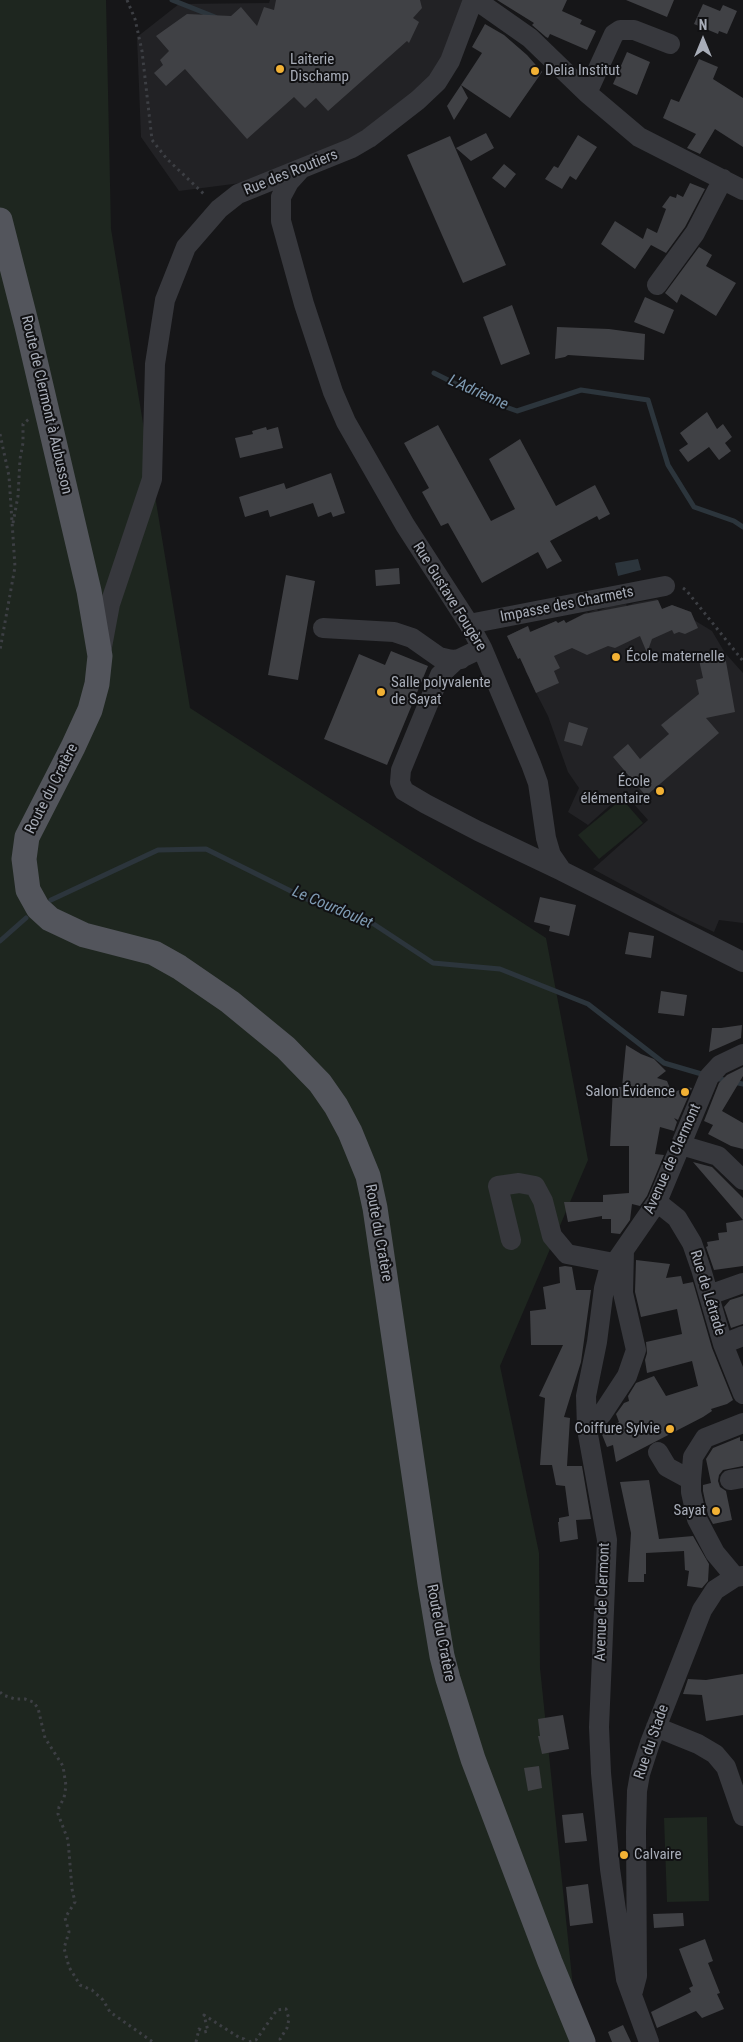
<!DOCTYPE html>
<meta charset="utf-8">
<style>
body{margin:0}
#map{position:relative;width:743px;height:2042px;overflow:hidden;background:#161618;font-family:"Roboto Condensed",sans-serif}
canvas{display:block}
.north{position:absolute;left:678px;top:15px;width:50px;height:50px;-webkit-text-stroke:4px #111113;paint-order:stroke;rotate:0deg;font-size:14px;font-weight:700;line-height:20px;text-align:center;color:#a8adb8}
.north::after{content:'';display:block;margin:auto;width:18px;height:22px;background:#a8adb8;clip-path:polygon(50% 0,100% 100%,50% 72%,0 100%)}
</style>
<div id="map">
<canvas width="743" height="2042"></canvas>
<div class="north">N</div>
</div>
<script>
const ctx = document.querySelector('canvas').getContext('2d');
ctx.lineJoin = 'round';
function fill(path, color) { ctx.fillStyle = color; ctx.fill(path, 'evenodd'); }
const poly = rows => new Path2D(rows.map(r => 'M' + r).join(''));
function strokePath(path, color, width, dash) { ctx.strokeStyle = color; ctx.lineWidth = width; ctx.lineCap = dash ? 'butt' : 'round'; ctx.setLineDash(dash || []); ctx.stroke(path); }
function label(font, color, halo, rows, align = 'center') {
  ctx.font = font + ' "Roboto Condensed",sans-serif'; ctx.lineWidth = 4; ctx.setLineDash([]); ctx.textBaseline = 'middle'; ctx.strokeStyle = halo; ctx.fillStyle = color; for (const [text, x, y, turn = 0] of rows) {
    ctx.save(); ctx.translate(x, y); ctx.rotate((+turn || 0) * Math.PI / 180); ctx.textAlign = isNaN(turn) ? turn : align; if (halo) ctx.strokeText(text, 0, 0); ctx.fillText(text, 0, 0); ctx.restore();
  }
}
fill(poly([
 [270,0,463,0,436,74,351,142,241,183,179,191,141,137,137,37,179,4,269,3],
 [657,599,662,609,672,605,691,612,694,620,712,631,725,653,743,673,743,923,719,920,714,932,680,916,593,869,648,820,624,793,588,825,568,812,579,788,568,772,548,716,530,681,536,679,534,673,528,676,525,670,531,667,525,655,518,659,507,636,528,626,531,632,556,621,558,623,564,620,566,623,587,612,588,613,597,609,598,611,607,607,626,604,627,606,634,603]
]), '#222225');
fill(poly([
 [0,0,106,0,111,229,190,708,546,938,588,1160,500,1366,539,1553,540,1668,577,2026,584,2042,0,2042],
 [622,799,643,823,599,859,578,835],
 [707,1817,709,1901,667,1902,664,1818]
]), '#1e261f');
fill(poly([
 [638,559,641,570,618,576,615,563]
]), '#2c353c');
strokePath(poly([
 [172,0,215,17],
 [434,373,492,402,517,411,581,390,648,400,668,465,694,507,734,521,743,527],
 [51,900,158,850,206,849,319,905,366,919,433,963,500,969,588,1004,664,1063,705,1075],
 [0,941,26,918],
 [715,1078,743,1084]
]), '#2c353c', 5);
fill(poly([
 [276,0,420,0,422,8,413,18,419,22,409,43,407,41,328,111,316,98,305,108,294,97,247,139,185,69,166,86,154,73,163,65,160,60,169,51,156,36,187,14,231,16,241,7,257,26,264,7,274,10],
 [497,0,567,0,562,11,582,20,580,24,596,31,587,50,550,34,548,38,546,37,532,25,534,23],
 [626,0,674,0,667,17],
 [703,4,720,11,723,5,737,11,727,34,719,31,718,34,694,24],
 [485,24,504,35,527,55,542,72,510,118,461,85,482,53,472,47],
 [627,52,650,62,637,95,613,84],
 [699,59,718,67,713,79,743,98,743,147,715,129,700,154,687,148,696,134,663,118,671,99,679,102],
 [461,85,468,98,454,120,447,106],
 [486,133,494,148,471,161,456,148],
 [578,135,597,147,576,180,570,176,562,189,545,179,554,166,558,168],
 [450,136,506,265,463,283,407,155],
 [504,164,516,174,505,188,492,178],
 [690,183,705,189,685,227,666,253,651,245,635,269,601,244,615,221,643,239,647,228,657,233,666,209,662,207,670,196,676,198,677,194,683,197],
 [699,247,712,255,706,266,736,283,716,316,681,294,677,303,665,293],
 [645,297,674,310,664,334,634,322],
 [512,305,530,354,501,365,483,317],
 [557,327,609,329,645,334,644,360,568,355,565,357,555,359],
 [707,412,717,429,723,424,732,437,725,443,731,451,719,460,709,447,688,462,679,450,688,444,680,433],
 [438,425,491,521,515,509,489,459,520,439,556,506,595,485,610,514,599,520,597,516,550,541,562,561,547,569,538,552,482,583,448,523,441,526,422,492,429,488,404,443],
 [266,427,267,430,278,427,283,448,240,458,235,438,253,434,252,431],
 [331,473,345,513,333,517,331,512,318,517,313,503,270,517,268,510,245,517,239,497,284,483,286,489],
 [399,568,400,584,376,586,375,570],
 [286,575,315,581,298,680,268,675],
 [658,600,662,609,672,605,691,612,698,628,685,634,679,632,674,634,672,630,652,639,647,653,640,636,615,648,608,646,587,655,572,648,554,656,560,668,554,671,559,683,536,693,520,658,518,659,507,636,528,626,530,632,556,621,558,623,564,620,566,623,584,614],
 [391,651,428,666,387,765,324,739,359,654,385,665],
 [725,656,735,712,706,718,719,733,646,796,613,757,628,744,640,759,669,734,661,725,699,694,696,680,703,678,699,660],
 [569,722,588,728,582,746,564,741],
 [540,897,576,905,569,936,549,931,550,926,534,922],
 [629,932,654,936,651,958,625,954],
 [661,991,687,995,684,1016,658,1013],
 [742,1025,741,1038,709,1052,712,1028,721,1028],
 [626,1045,641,1054,654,1059,666,1071,657,1078,667,1081,672,1093,687,1087,692,1088,678,1120,674,1118,677,1122,674,1131,660,1127,655,1154,664,1155,647,1196,640,1206,632,1204,630,1220,620,1234,611,1233,611,1219,602,1219,602,1216,568,1222,564,1202,603,1202,603,1195,629,1193,629,1146,610,1146,613,1087,622,1087],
 [743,1067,743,1076,722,1111,743,1123,743,1149,731,1146,708,1134,713,1125,704,1121,719,1083,727,1075],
 [693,1162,712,1167,743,1198,743,1220],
 [743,1220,743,1266,714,1270,706,1247,708,1246,707,1242,719,1240,718,1233,727,1232,726,1223],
 [636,1260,670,1264,666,1278,681,1276,683,1284,693,1282,712,1348,733,1400,727,1404,711,1409,712,1411,703,1417,616,1462,613,1445,607,1447,601,1432,619,1422,616,1414,624,1403,629,1401,628,1396,636,1383,654,1376,666,1396,698,1386,692,1361,647,1373,645,1360,647,1353,646,1342,682,1334,677,1309,641,1317,635,1292],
 [565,1266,572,1267,576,1290,591,1290,581,1362,564,1417,570,1418,567,1466,582,1466,591,1519,576,1520,578,1539,560,1542,558,1522,559,1522,559,1518,569,1516,565,1486,556,1485,552,1465,540,1465,545,1398,539,1396,563,1345,531,1345,530,1311,546,1309,543,1287,560,1283,559,1267],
 [743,1296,743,1324,731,1328,724,1307,730,1300],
 [740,1437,740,1441,743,1441,743,1466,723,1470,719,1475,718,1481,720,1487,726,1491,732,1520,713,1524,708,1515,703,1491,703,1485,711,1483,706,1459,713,1448],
 [649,1480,659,1539,693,1536,709,1564,708,1581,702,1588,687,1586,689,1571,685,1570,684,1551,646,1553,646,1574,644,1574,644,1582,628,1582,631,1533,620,1482],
 [743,1674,743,1715,706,1721,702,1695,683,1694,688,1679,706,1680],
 [563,1715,569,1749,542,1754,538,1736,540,1736,538,1719],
 [539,1766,542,1788,528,1791,524,1768],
 [583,1813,587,1841,565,1843,562,1815],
 [588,1884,593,1923,570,1926,566,1887],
 [683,1913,684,1926,654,1928,653,1914],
 [705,1939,713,1961,708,1963,720,1993,717,1994,724,2009,702,2018,696,2011,657,2028,651,2012,691,1992,689,1988,693,1986,679,1949],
 [623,2025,631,2042,612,2042,608,2032]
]), '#404145');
strokePath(poly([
 [127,0,135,19,142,51,152,140,167,159,206,196],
 [0,434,9,476,15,567,0,650],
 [13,523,18,496,20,459,23,443,23,424,29,419],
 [683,588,686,590,743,661],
 [0,1692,3,1695,15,1699,25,1699,33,1702,38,1708,45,1738,63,1766,66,1786,64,1798,59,1807,58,1814,68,1840,72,1889,75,1902,65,1918,69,1932,64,1948,69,1967,80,1985,92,1990,103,2000,110,2012,153,2042],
 [196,2042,199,2029,204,2032,208,2031,204,2015,240,2038,244,2039,246,2042],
 [249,2042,256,2040,277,2010,286,2009,289,2019,287,2028,280,2039,281,2042]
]), '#3d3f44', 3, [2.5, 4]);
strokePath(poly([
 [476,0,530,38,587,93,639,137,743,190],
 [587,93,614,34,620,30,634,30,670,44],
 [299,171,289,182,281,197,281,221,304,304,333,392,346,422,405,525,469,624,482,648,531,764,538,783,546,838,551,855,562,871,743,962],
 [657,285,695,233,723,179],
 [469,624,665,586],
 [323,628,394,632,412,638,439,657,452,660,461,659],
 [102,647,110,604,152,479,155,364,165,300,186,247,219,209,238,194,352,148,369,138,418,100,437,82,450,61,473,0],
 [482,648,455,661,440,675,401,770,400,782,404,791,426,804,478,831,562,871],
 [681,1145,718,1156,743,1180],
 [657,1202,677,1218,692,1243,701,1269,723,1344,743,1394],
 [511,1240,498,1186,519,1183,535,1186,543,1201,552,1236,567,1254,614,1263],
 [709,1295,743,1283],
 [723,1344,743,1336],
 [587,1429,602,1414,627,1376,636,1350,623,1293,624,1250],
 [658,1452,667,1467,691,1480],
 [730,1480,743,1478],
 [735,1577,715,1553,697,1519,691,1492,691,1480,693,1457,705,1438,743,1423],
 [656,1727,698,1744,715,1754,726,1767,743,1816],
 [633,1991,637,1976,636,1832,637,1791,640,1774,650,1743,702,1610,715,1590,735,1577,743,1576],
 [649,2042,626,1979,610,1869,601,1773,599,1727,607,1540,587,1429,586,1396,597,1342,604,1288,608,1273,657,1202,709,1077,720,1065,743,1054]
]), '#37383d', 20);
strokePath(poly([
 [0,220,27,326,89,591,100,656,97,684,90,710,73,747,27,837,24,859,28,890,38,908,50,919,84,935,154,953,179,967,230,1002,286,1048,320,1083,336,1106,350,1132,368,1176,375,1208,430,1584,442,1656,448,1679,473,1759,550,1962,583,2042]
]), '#53555c', 25);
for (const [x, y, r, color] of [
 [280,69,5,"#f2b134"],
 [535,71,5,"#f2b134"],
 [616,657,5,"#f2b134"],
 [381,692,5,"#f2b134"],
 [660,791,5,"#f2b134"],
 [685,1092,5,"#f2b134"],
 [670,1429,5,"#f2b134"],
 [716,1511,5,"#f2b134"],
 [624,1855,5,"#f2b134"]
]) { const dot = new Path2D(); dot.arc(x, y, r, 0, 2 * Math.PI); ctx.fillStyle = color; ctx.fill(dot); strokePath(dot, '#111113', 2); }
label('15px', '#a8adb8', '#111113', [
 ["Laiterie",290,60],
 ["Dischamp",290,77],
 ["Delia Institut",545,71],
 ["École maternelle",626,657],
 ["Salle polyvalente",391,683],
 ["de Sayat",391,700],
 ["École",650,782,"right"],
 ["élémentaire",650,799,"right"],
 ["Salon Évidence",675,1092,"right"],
 ["Coiffure Sylvie",660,1429,"right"],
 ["Sayat",706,1511,"right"],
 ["Calvaire",634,1855]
], 'left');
label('15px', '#a8adb8', '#111113', [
 ["Rue des Routiers",291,173,-22],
 ["Route de Clermont à Aubusson",46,405,77],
 ["Rue Gustave Fougère",449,597,58],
 ["Impasse des Charmets",567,605,-11],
 ["Route du Cratère",52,789,-63],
 ["Avenue de Clermont",673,1159,-66],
 ["Route du Cratère",378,1233,80],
 ["Rue de Létrade",707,1293,73],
 ["Avenue de Clermont",603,1602,-88],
 ["Route du Cratère",440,1633,79],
 ["Rue du Stade",652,1742,-71]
]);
label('italic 16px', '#7f9bb3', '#111113', [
 ["L'Adrienne",478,393,24],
 ["Le Courdoulet",332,908,23]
]);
</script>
